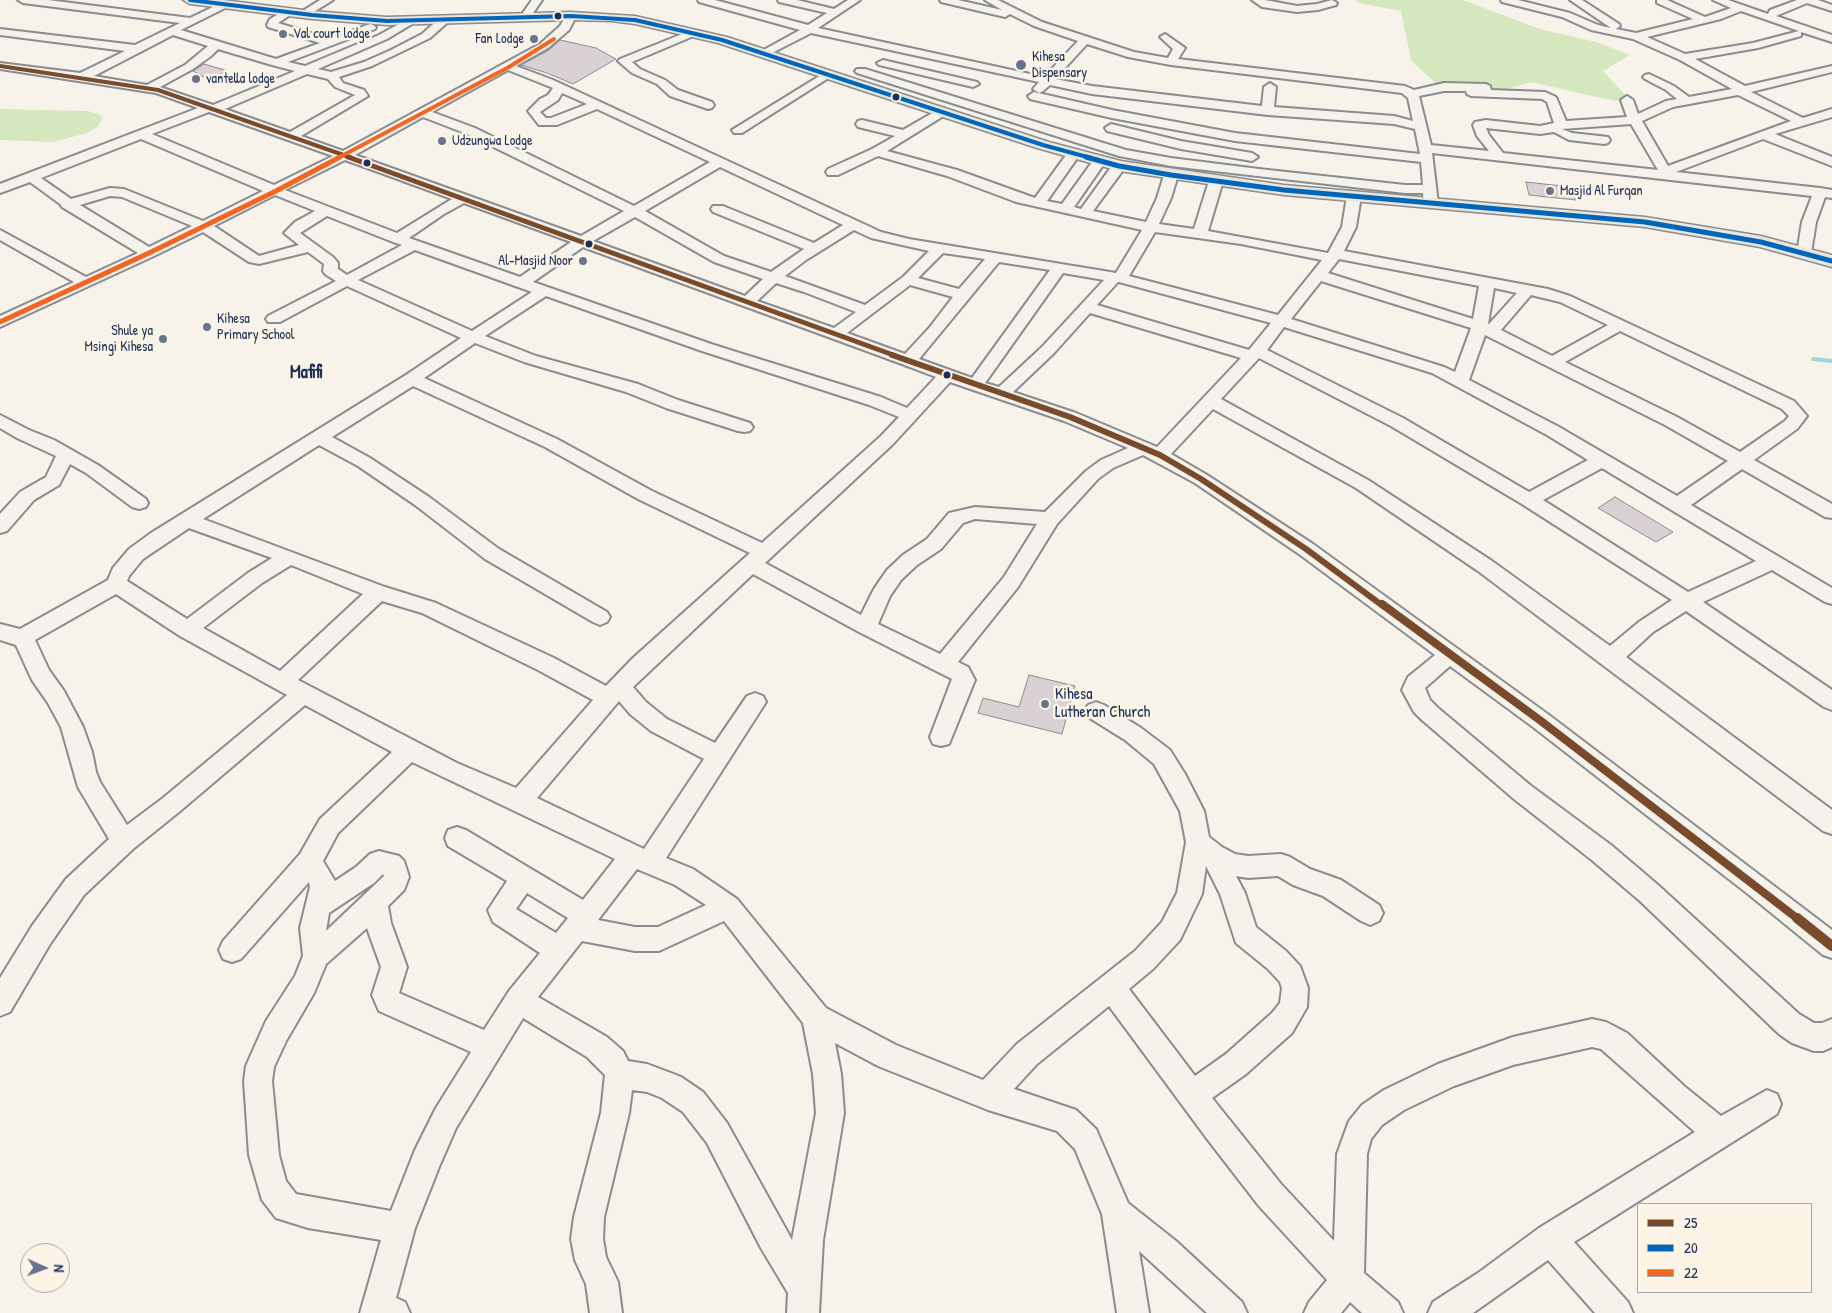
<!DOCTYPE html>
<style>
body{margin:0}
#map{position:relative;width:1832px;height:1313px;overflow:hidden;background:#f7f3ea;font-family:"Patrick Hand",sans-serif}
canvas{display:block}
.legend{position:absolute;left:1637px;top:1203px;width:175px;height:90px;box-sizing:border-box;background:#fcf5e5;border:1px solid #a2a6af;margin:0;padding:6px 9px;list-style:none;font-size:15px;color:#1b2f5e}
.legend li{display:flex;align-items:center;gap:10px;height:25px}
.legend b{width:25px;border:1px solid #a2a6af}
.north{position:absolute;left:20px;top:1243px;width:50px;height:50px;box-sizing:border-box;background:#fcf5e5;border:1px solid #a2a6af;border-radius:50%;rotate:92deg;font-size:14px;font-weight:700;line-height:20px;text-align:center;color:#1b2f5e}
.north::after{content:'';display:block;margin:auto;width:18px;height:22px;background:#68748f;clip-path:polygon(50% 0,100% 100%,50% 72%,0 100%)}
</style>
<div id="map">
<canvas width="1832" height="1313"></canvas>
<ul class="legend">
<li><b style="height:6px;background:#7a4b2a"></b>25</li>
<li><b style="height:6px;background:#0065bd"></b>20</li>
<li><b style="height:6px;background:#f26522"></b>22</li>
</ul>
<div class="north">N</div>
</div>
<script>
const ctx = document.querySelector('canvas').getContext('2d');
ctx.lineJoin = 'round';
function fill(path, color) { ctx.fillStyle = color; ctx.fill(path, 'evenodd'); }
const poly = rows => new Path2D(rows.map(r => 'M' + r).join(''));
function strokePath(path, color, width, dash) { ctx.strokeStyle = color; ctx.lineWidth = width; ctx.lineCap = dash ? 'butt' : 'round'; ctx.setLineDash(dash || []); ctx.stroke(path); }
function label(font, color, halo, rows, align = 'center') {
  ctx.font = font + ' "Patrick Hand",sans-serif'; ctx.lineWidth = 5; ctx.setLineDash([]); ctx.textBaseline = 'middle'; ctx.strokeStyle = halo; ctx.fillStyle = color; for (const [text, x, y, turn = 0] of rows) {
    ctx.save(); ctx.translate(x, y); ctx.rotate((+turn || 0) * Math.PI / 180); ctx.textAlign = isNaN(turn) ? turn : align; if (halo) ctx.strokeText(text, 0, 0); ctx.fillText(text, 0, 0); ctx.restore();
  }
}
fill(poly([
 [1355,0,1463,0,1540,29,1596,42,1630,55,1603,71,1633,103,1601,98,1531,82,1503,90,1480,89,1435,83,1411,60,1401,11,1359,3],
 [0,109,88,111,100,115,102,119,98,126,87,133,53,142,0,140]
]), '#d4e7bd');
strokePath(poly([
 [1813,359,1832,361]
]), '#a2d4e2', 4);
const building = poly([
 [560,40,596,48,616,59,573,84,547,73,521,65,549,50,560,40],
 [204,64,228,71,207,79,193,71,204,64],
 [1526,182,1571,187,1576,200,1529,195,1526,182],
 [1615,497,1673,532,1656,542,1598,508,1615,497],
 [1029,675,1075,686,1062,734,978,713,983,698,1019,707,1029,675]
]);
fill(building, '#dad1d4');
strokePath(building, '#8a8c91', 1);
const minor = poly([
 [18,0,48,0,190,18,223,2,228,5,227,7,181,30,276,59,320,43,268,27,267,25,270,19,284,11,292,11,293,13,278,23,330,39,367,25,371,24,376,27,375,29,288,62,305,66,379,35,408,19,412,18,417,21,387,39,318,69,331,72,364,62,391,50,422,34,440,18,448,18,449,20,448,22,430,38,372,66,339,77,343,83,364,90,368,96,301,136,343,151,540,44,560,26,567,14,571,13,576,16,569,30,548,48,516,66,553,80,881,232,909,239,1116,273,1142,230,1016,202,947,176,878,156,838,175,828,175,826,172,828,169,872,149,895,136,858,127,856,124,858,121,862,120,903,130,941,108,945,109,947,112,945,115,887,151,957,170,1035,198,1069,151,1079,151,1080,154,1047,201,1062,204,1095,158,1105,158,1106,161,1074,207,1081,209,1114,163,1124,163,1126,166,1093,211,1146,222,1157,198,1164,175,1166,172,1176,172,1178,175,1171,198,1159,224,1194,229,1209,181,1216,177,1223,181,1208,231,1328,253,1342,227,1347,196,1349,193,1359,193,1361,196,1356,227,1344,251,1548,289,1570,296,1794,401,1807,416,1804,420,1797,429,1754,460,1832,504,1832,518,1825,517,1742,469,1691,505,1832,588,1832,604,1825,602,1772,570,1703,602,1832,690,1832,710,1824,707,1686,611,1653,632,1626,657,1832,810,1832,834,1823,831,1478,571,1356,488,1213,409,1171,454,1207,475,1313,544,1549,715,1832,930,1832,958,1823,955,1748,894,1533,727,1450,666,1425,688,1430,700,1438,708,1530,785,1611,845,1658,885,1799,1014,1814,1023,1822,1023,1832,1019,1832,1047,1823,1051,1814,1051,1792,1043,1779,1034,1640,901,1593,861,1514,799,1422,720,1414,712,1402,690,1408,677,1435,655,1299,554,1195,483,1143,455,1113,468,1098,479,1057,524,1018,587,958,662,968,667,975,680,949,744,941,746,933,744,930,737,952,679,859,632,753,574,633,687,646,702,667,719,715,743,747,696,755,693,763,696,766,702,666,858,693,869,737,899,826,1008,896,1045,983,1080,1017,1044,1135,951,1162,922,1177,893,1186,842,1180,811,1154,764,1125,740,1088,717,1085,711,1088,705,1096,702,1104,705,1141,728,1170,750,1185,774,1204,811,1209,837,1222,847,1235,854,1248,856,1281,854,1290,857,1310,869,1341,880,1379,905,1383,913,1379,921,1370,925,1361,921,1323,896,1293,885,1278,876,1248,878,1236,876,1245,893,1256,927,1286,951,1300,966,1308,988,1307,1007,1292,1033,1246,1074,1212,1098,1281,1184,1334,1241,1337,1154,1349,1121,1362,1105,1384,1090,1438,1064,1513,1037,1592,1019,1606,1022,1627,1033,1684,1086,1721,1116,1767,1090,1777,1094,1781,1104,1777,1114,1574,1242,1628,1302,1633,1313,1595,1313,1548,1260,1473,1313,1428,1313,1433,1302,1478,1273,1539,1228,1695,1132,1601,1049,1592,1047,1513,1065,1454,1086,1404,1110,1382,1125,1371,1139,1367,1154,1364,1273,1398,1302,1403,1313,1362,1313,1350,1302,1341,1313,1304,1313,1309,1302,1327,1280,1259,1206,1208,1140,1109,1006,1037,1064,1014,1089,1076,1110,1096,1129,1128,1203,1176,1241,1242,1302,1247,1313,1207,1313,1139,1251,1149,1313,1117,1313,1102,1214,1075,1149,1057,1131,988,1110,878,1066,835,1043,841,1074,844,1113,823,1240,819,1313,787,1313,788,1293,761,1248,707,1143,683,1112,662,1098,647,1092,632,1090,629,1113,604,1217,603,1239,606,1257,618,1282,622,1313,590,1313,586,1284,575,1260,571,1239,574,1217,601,1113,605,1075,587,1057,523,1018,456,1128,439,1167,415,1228,396,1298,405,1302,410,1313,360,1313,381,1240,308,1228,276,1218,262,1200,249,1155,244,1081,246,1066,266,1021,295,976,303,956,300,928,310,887,309,882,241,959,232,962,223,959,219,950,223,941,300,854,320,819,392,752,305,705,179,812,133,849,84,895,50,944,10,1012,0,1016,0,978,32,926,66,879,109,839,78,787,61,727,48,703,32,680,16,645,0,640,0,624,20,629,108,580,113,568,129,549,151,533,406,375,461,338,347,286,280,322,268,322,266,319,268,316,336,281,325,274,323,271,324,264,308,252,259,264,249,262,203,232,154,256,0,327,0,316,74,282,0,240,0,230,86,277,138,253,62,207,60,204,30,182,0,193,0,184,198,108,156,93,0,69,0,63,80,73,125,51,0,35,0,29,135,45,180,23,23,3,18,0],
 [173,35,208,46,185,65,147,85,94,76,173,35],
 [218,49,272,65,295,71,213,105,160,87,193,69,211,56,218,49],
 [508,70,553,88,548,95,540,99,528,111,539,125,557,125,597,109,710,162,634,206,475,128,432,112,508,70],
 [307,74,328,79,335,87,355,95,290,132,225,109,307,74],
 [562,93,587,104,551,118,546,118,540,112,558,100,562,93],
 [209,112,333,156,274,185,152,134,209,112],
 [423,117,467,134,624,211,581,236,355,155,423,117],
 [141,139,263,191,203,221,124,189,110,188,71,199,41,178,141,139],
 [345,160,392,177,452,199,397,233,285,190,345,160],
 [720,167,843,225,814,243,723,206,713,206,711,209,713,212,804,249,771,272,724,256,645,211,720,167],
 [275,195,315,211,295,222,284,233,299,245,259,256,214,226,275,195],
 [110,196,122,197,192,226,149,247,80,205,110,196],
 [464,203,571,242,520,277,409,238,444,214,464,203],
 [327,216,393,242,402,245,347,275,338,269,338,263,333,257,300,233,327,216],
 [635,217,714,262,763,279,745,296,593,241,635,217],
 [854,230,871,238,929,251,903,277,865,305,785,276,806,260,854,230],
 [1155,232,1241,244,1322,260,1278,315,1129,276,1155,232],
 [583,247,902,364,936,377,907,408,881,397,714,345,533,282,583,247],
 [415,250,532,292,472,331,358,280,415,250],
 [943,253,985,259,959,289,918,278,943,253],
 [1339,259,1479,286,1473,319,1328,273,1339,259],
 [999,262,1050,270,972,378,919,359,999,262],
 [1063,273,1104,280,1042,347,999,387,985,383,1063,273],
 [1321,281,1471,328,1455,372,1444,367,1291,319,1321,281],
 [1118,282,1119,282,1271,323,1249,350,1097,305,1118,282],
 [776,283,804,292,856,312,834,328,757,301,776,283],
 [910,285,953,297,930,327,905,354,847,333,910,285],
 [1494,288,1517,293,1489,324,1488,324,1494,288],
 [1531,295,1560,302,1608,325,1552,356,1501,330,1531,295],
 [546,296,702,351,869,405,899,417,881,436,762,543,652,491,557,439,424,378,475,343,524,362,626,392,666,408,738,431,744,432,750,431,753,427,750,423,678,400,638,384,536,356,485,336,546,296],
 [1090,313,1241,358,1157,447,1076,413,1013,392,1054,353,1090,313],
 [1284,327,1432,373,1547,435,1588,460,1529,492,1403,418,1267,350,1284,327],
 [1620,331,1782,409,1789,416,1785,421,1740,452,1677,417,1565,362,1620,331],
 [1485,335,1665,425,1728,461,1677,496,1559,427,1469,380,1485,335],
 [1259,358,1391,426,1522,504,1672,600,1639,622,1610,646,1492,561,1368,480,1221,399,1259,358],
 [950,382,1064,421,1128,448,1101,460,1086,471,1045,512,975,507,949,513,927,539,903,555,887,570,874,589,861,615,765,563,893,444,950,382],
 [413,386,545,447,638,499,750,553,633,658,606,686,554,658,436,603,385,587,203,519,319,445,358,466,415,505,485,559,593,622,600,625,607,622,610,617,607,612,499,549,429,497,370,458,332,437,413,386],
 [1602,468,1756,561,1688,592,1543,500,1602,468],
 [975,519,1037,524,1004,577,940,654,878,624,890,596,901,580,917,565,941,549,963,523,975,519],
 [189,528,272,558,248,573,187,619,127,581,129,576,143,559,189,528],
 [291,565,363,594,280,671,203,628,262,583,291,565],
 [116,594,180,636,287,695,163,798,127,825,100,782,96,772,92,752,83,727,64,691,49,670,35,640,116,594],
 [382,601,422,613,538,670,593,700,516,788,457,763,298,680,382,601],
 [619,701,630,714,651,731,704,759,644,849,537,798,619,701],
 [412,762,615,859,583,900,466,830,457,827,448,830,445,838,448,846,507,881,488,910,493,922,540,953,509,991,484,1030,399,993,407,967,391,923,388,906,404,890,409,877,404,861,399,856,379,851,370,854,356,867,335,881,323,861,338,833,412,762],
 [1206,866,1220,894,1236,943,1268,969,1280,982,1282,988,1280,1003,1272,1013,1226,1054,1195,1076,1129,989,1153,969,1180,940,1202,894,1206,866],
 [637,869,675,885,706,905,658,927,635,927,598,920,637,869],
 [383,874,384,876,326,931,329,913,374,883,383,874],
 [527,893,568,918,556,933,516,909,527,893],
 [724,921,803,1023,813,1074,816,1113,792,1240,727,1123,703,1092,681,1077,671,1073,647,1064,628,1061,623,1051,607,1037,538,997,582,941,635,951,659,951,724,921],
 [367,928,381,967,372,995,379,1011,471,1052,436,1108,415,1150,391,1211,296,1194,286,1181,279,1155,272,1081,274,1067,286,1041,314,993,326,964,367,928],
 [320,0,333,0,307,16,303,17,298,14,320,0],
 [532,0,542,0,529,19,521,19,520,17,532,0],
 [698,0,715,0,808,25,827,13,779,2,778,0,797,0,834,9,848,0,860,0,818,28,1044,77,1078,41,1034,26,1010,14,1005,17,941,2,940,0,958,0,1002,10,985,0,998,0,1042,22,1134,52,1168,58,1173,49,1160,37,1165,34,1185,48,1178,59,1405,86,1414,90,1444,83,1486,84,1490,86,1491,90,1545,92,1556,97,1566,121,1627,117,1621,100,1627,96,1633,100,1638,114,1666,101,1677,99,1666,90,1645,79,1643,77,1645,75,1649,74,1674,86,1689,97,1732,89,1680,60,1633,39,1591,30,1562,17,1502,2,1501,0,1518,0,1570,13,1598,25,1611,28,1570,0,1582,0,1619,24,1620,26,1616,29,1636,33,1693,19,1657,3,1657,0,1667,0,1705,17,1731,8,1713,0,1728,0,1768,14,1770,10,1797,0,1818,0,1832,5,1832,11,1807,3,1776,16,1832,35,1832,42,1801,32,1801,36,1758,48,1695,59,1745,86,1832,66,1832,72,1751,92,1803,118,1832,109,1832,117,1775,134,1832,157,1832,166,1763,139,1676,172,1820,188,1832,190,1832,198,1825,197,1816,222,1811,253,1809,256,1804,257,1799,256,1797,253,1802,222,1812,196,1432,153,1438,203,1431,207,1424,203,1423,193,1405,193,1171,166,1119,156,857,73,855,71,857,69,865,69,1126,150,1171,158,1259,169,1405,185,1423,185,1421,162,1235,141,1112,118,1030,99,1028,96,1034,92,1112,110,1235,133,1420,154,1415,129,1394,124,1268,115,1092,94,1050,85,1043,91,1039,93,1033,89,1039,82,811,33,764,57,758,54,760,52,800,30,699,2,698,0],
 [1741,11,1799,31,1753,43,1685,54,1647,37,1721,19,1741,11],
 [1087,44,1128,57,1171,65,1402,93,1408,98,1413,121,1394,116,1274,107,1276,87,1270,83,1264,87,1262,106,1092,86,1055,79,1087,44],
 [1444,91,1466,91,1467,94,1471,96,1542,99,1547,102,1554,123,1540,126,1486,120,1475,122,1473,125,1477,136,1489,151,1431,145,1419,96,1444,91],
 [1738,95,1791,121,1668,166,1642,121,1673,107,1738,95],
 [1631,124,1658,170,1503,153,1489,135,1486,128,1540,134,1554,132,1569,140,1604,144,1608,143,1610,140,1608,137,1572,133,1562,129,1631,124],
 [1252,0,1265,0,1297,6,1317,4,1332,0,1337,3,1336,5,1318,10,1297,12,1262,7,1252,0],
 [692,30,696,31,697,33,696,35,632,62,640,69,665,80,678,90,712,102,714,105,712,108,708,109,670,96,657,84,632,73,618,61,620,59,692,30],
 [883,60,977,82,979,84,973,87,879,65,877,63,883,60],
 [826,72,830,73,832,75,830,77,742,133,734,133,732,130,826,72],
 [1111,124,1181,141,1252,153,1258,157,1252,161,1181,149,1107,131,1105,128,1111,124],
 [0,415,29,430,54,440,98,465,146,499,148,503,146,507,139,509,132,507,86,473,70,464,59,485,34,500,7,531,0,533,0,514,20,492,46,477,56,456,17,438,0,428,0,415]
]);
const highway = poly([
 [183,0,223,0,312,11,387,17,571,12,635,16,727,37,1049,142,1121,161,1284,185,1645,217,1761,236,1832,255,1832,267,1760,247,1645,227,1284,195,1119,171,1037,148,718,43,635,24,611,21,571,20,387,25,312,19,190,4,183,0]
]);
strokePath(minor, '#8a8c91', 4);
strokePath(highway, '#8a8c91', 3);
fill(minor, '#f5f2ec');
fill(highway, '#ebe6da');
strokePath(poly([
 [0,66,158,90,352,158]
]), '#7a4b2a', 4);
strokePath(poly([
 [348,157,896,356]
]), '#7a4b2a', 5);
strokePath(poly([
 [892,355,1070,417,1160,455,1201,479,1306,549,1383,606]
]), '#7a4b2a', 6);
strokePath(poly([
 [1382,604,1541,721,1798,919]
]), '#7a4b2a', 8);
strokePath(poly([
 [1797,918,1832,946]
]), '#7a4b2a', 10);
strokePath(poly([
 [190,0,312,15,387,21,571,16,635,20,722,40,1043,145,1091,158]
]), '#0065bd', 4);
strokePath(poly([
 [1086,157,1119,166,1171,175,1284,190,1645,222,1761,242,1832,261]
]), '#0065bd', 5);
strokePath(poly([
 [338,158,509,67,554,39]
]), '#f26522', 4);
strokePath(poly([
 [0,322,149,253,276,191,340,157]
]), '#f26522', 5);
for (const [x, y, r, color] of [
 [558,16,4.5,"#1b2f5e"],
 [283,34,5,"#68748f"],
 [534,39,5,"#68748f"],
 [1021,65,6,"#68748f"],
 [196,79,5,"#68748f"],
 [896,97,4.5,"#1b2f5e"],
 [442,141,5,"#68748f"],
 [367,163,4.5,"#1b2f5e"],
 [1550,191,5,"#68748f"],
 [589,244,4.5,"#1b2f5e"],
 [583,261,5,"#68748f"],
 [207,327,5,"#68748f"],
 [163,339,5,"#68748f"],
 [947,375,4.5,"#1b2f5e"],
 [1045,704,5,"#68748f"]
]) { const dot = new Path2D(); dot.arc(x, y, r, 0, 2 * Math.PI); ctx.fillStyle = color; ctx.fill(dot); strokePath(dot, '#fcf5e5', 2); }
label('14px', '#1b2f5e', '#fcf5e5', [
 ["Val court lodge",293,34],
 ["Fan Lodge",524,39,"right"],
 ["Kihesa",1032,57],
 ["Dispensary",1032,73],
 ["vantella lodge",206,79],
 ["Udzungwa Lodge",452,141],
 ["Masjid Al Furqan",1560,191],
 ["Al-Masjid Noor",573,261,"right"],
 ["Kihesa",217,319],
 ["Primary School",217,335],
 ["Shule ya",153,331,"right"],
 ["Msingi Kihesa",153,347,"right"]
], 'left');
label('16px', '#1b2f5e', '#fcf5e5', [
 ["Kihesa",1055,695],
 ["Lutheran Church",1055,713]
], 'left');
label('bold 18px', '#1b2f5e', '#fcf5e5', [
 ["Mafifi",306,373]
]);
</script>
